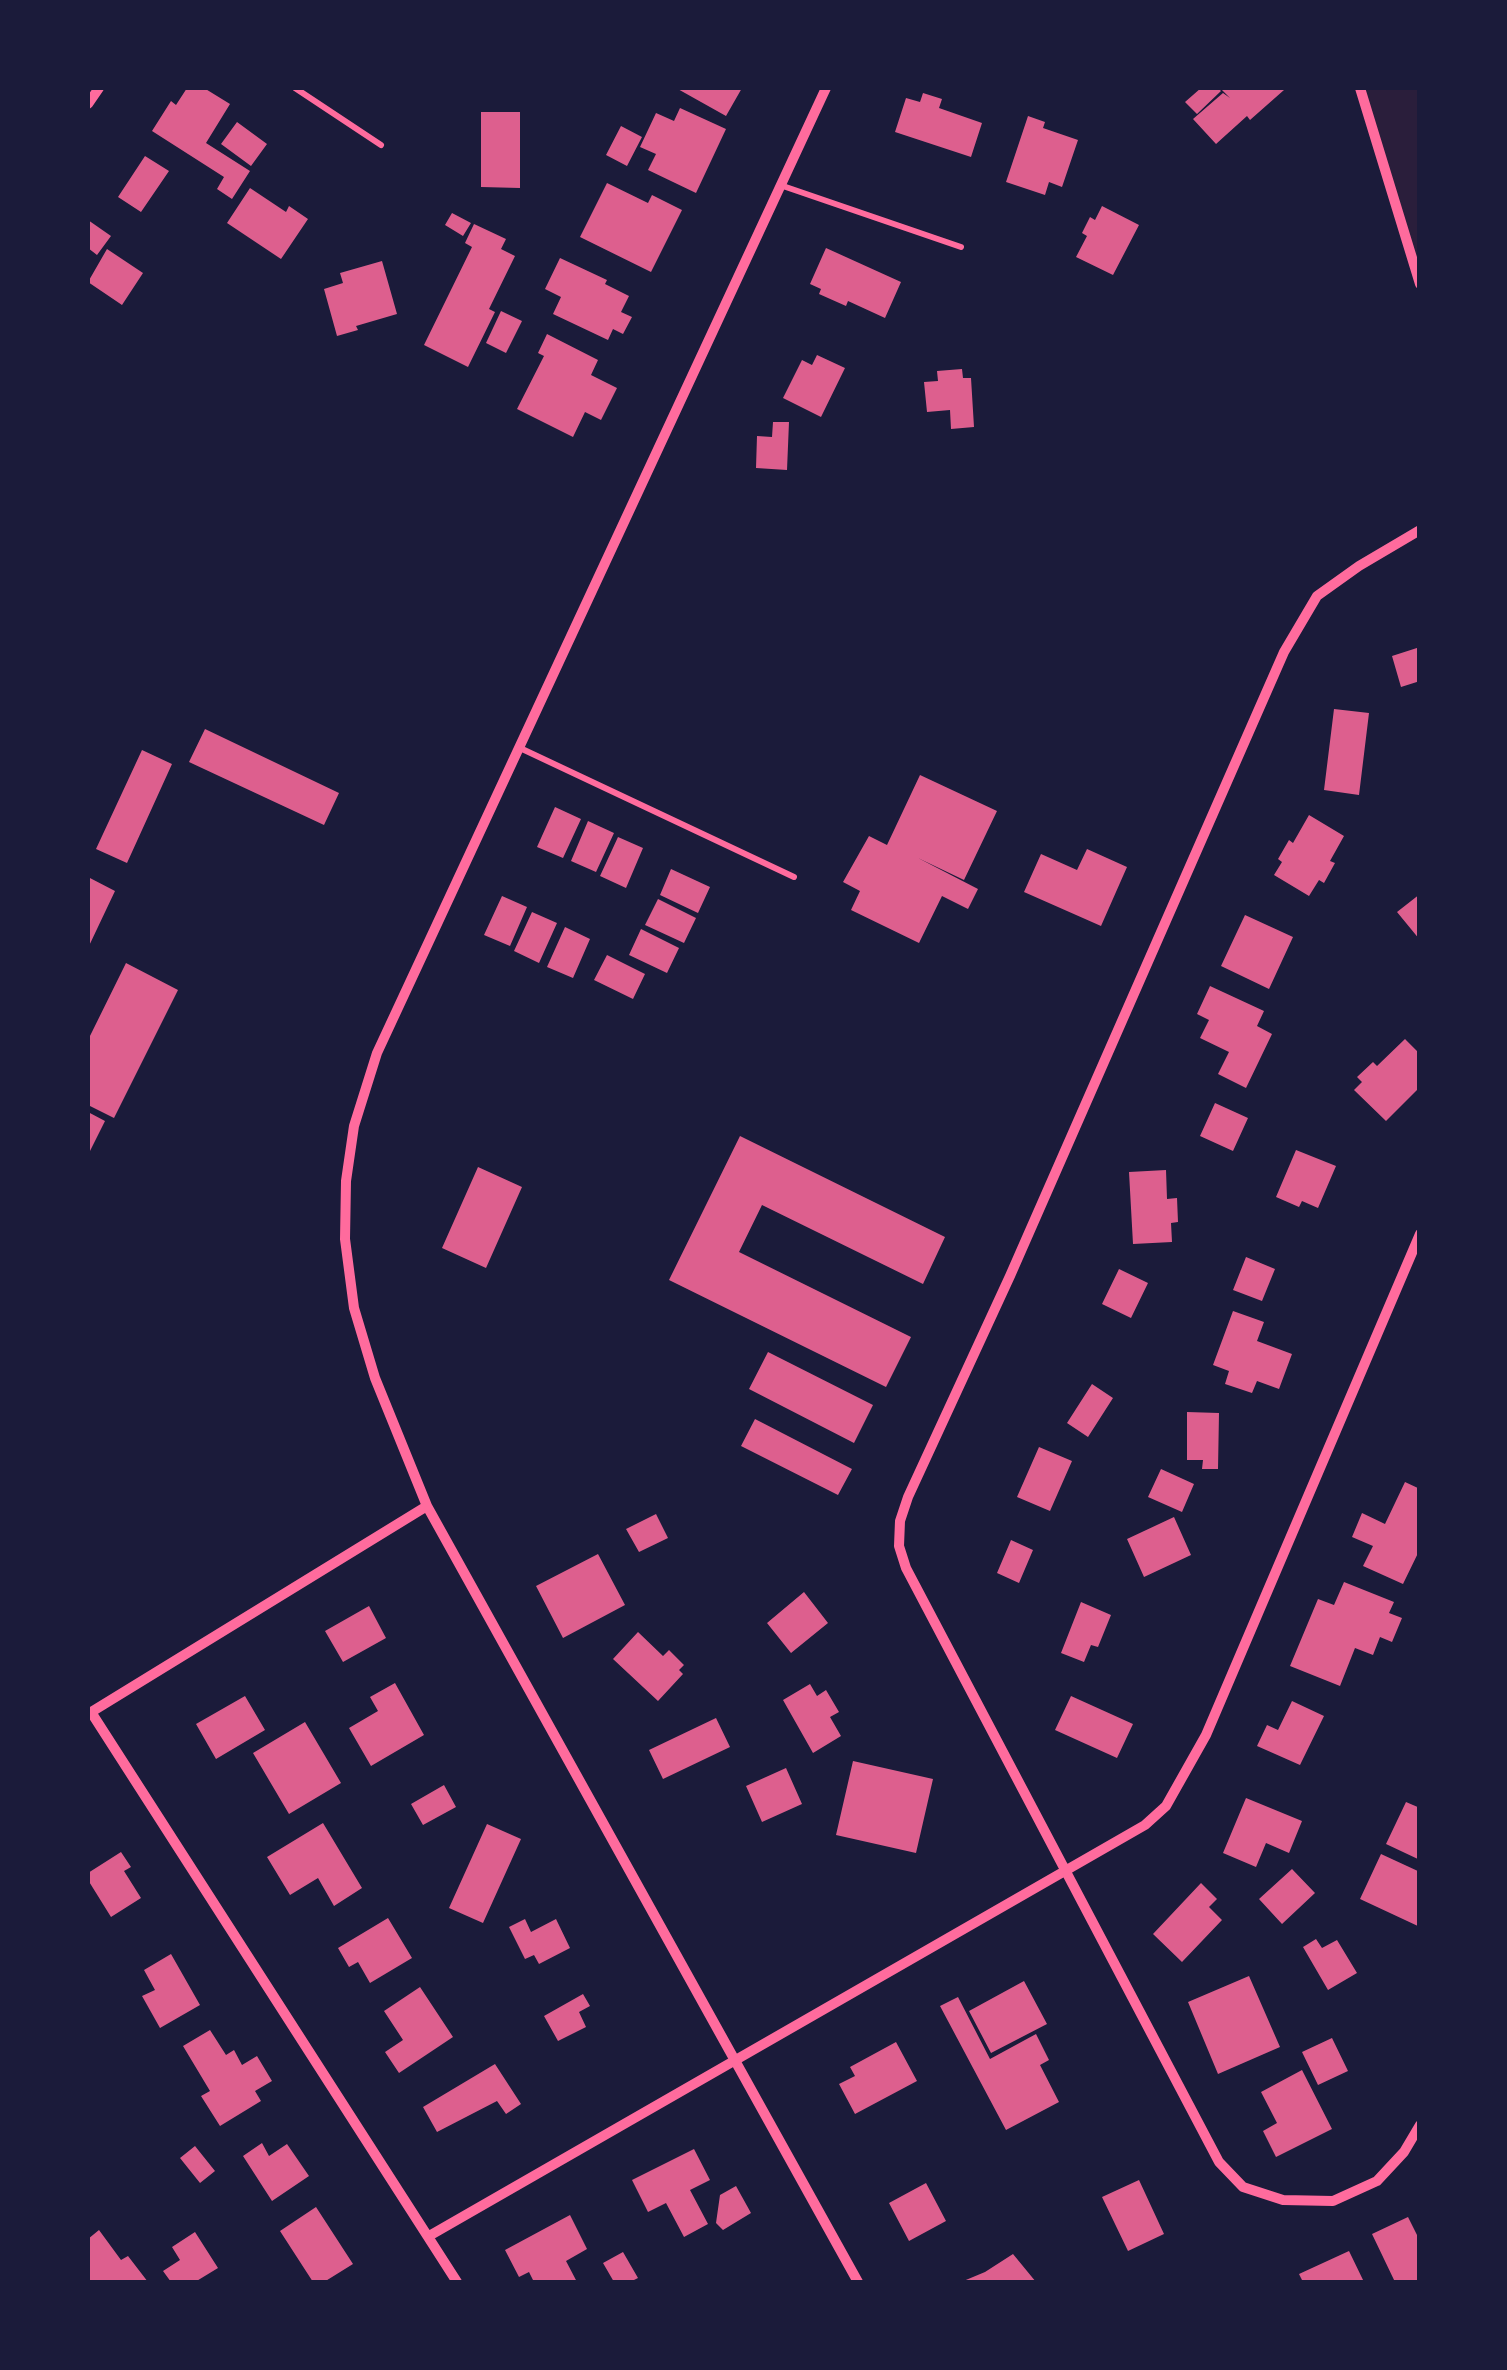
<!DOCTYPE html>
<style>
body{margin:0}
#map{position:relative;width:1507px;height:2370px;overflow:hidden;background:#1b1b3a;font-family:Helvetica,sans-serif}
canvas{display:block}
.frame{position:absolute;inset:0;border:90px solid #1b1b3a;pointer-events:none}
</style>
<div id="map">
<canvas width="1507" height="2370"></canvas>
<div class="frame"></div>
</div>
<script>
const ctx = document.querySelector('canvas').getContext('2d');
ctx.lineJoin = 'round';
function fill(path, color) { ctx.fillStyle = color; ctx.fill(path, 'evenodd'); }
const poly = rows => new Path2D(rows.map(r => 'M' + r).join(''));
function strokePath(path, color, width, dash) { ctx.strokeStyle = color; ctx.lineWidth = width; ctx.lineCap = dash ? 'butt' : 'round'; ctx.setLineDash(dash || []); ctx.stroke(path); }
fill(poly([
 [1360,88,1419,88,1419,284]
]), '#2a1e3b');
fill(poly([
 [187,88,204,88,230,104,206,143,250,171,232,199,217,189,224,177,152,131,171,101,176,105],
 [676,88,742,88,726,116],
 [1201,88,1218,88,1221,91,1197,114,1185,102],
 [1220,88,1281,88,1284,90,1250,120,1247,116,1216,144,1193,119,1223,93,1230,98],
 [923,93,942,99,939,108,982,123,971,157,895,132,906,98,920,102],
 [680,108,726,129,696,193,648,170,656,154,640,147,656,113,674,121],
 [481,112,520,112,520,188,481,187],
 [1028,116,1045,122,1043,128,1078,140,1062,187,1049,182,1045,195,1006,182],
 [237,122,267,144,251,166,221,144],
 [621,126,642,137,627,166,606,155],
 [145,156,169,171,141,212,118,197],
 [607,183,648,203,652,195,682,210,651,272,580,237],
 [250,188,286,212,289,206,308,219,281,259,227,223],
 [1102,206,1139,225,1113,275,1076,257,1087,236,1082,233,1090,217,1095,220],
 [452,213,471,223,463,236,445,225],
 [88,220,111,236,97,255,88,248],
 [474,224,506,239,501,249,515,256,489,309,495,312,468,367,424,345,472,247,465,243],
 [826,248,901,282,885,318,848,301,846,306,819,294,821,289,810,284],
 [107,249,143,273,122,305,88,282],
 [560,258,607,280,605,284,629,296,621,312,632,317,623,334,613,329,608,340,553,314,561,297,545,289],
 [382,261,397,314,356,326,358,330,337,336,324,289,343,283,340,273],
 [501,311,522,321,506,353,486,343],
 [547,334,598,360,591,375,617,388,601,420,585,412,573,437,517,409,544,356,538,353],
 [817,355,845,368,821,417,783,398,802,360,812,365],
 [962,369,963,378,971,378,974,427,951,429,950,410,927,412,924,382,938,381,937,371],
 [773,422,789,422,787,470,756,468,757,436,772,437],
 [1420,647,1420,681,1401,687,1392,656],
 [1334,709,1369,713,1359,795,1324,790],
 [205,729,339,793,324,825,189,762],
 [142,750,172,764,127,863,96,849],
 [920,775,997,811,964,880,918,858,978,889,968,909,942,896,919,943,851,910,860,891,843,882,869,836,887,845],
 [555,807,581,819,563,858,537,847],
 [1309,815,1344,836,1330,861,1335,863,1324,883,1319,880,1309,896,1274,875,1282,862,1278,859,1289,840,1293,843],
 [588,821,614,833,596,872,571,861],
 [618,837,643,848,626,888,600,876],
 [1087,849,1127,867,1101,926,1024,892,1041,854,1077,870],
 [671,869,710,887,698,913,660,895],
 [88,877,115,891,88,948],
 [1420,894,1420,940,1397,912],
 [502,896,527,907,510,946,484,935],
 [658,899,696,918,684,943,645,925],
 [532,912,557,923,539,963,514,951],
 [1245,915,1293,937,1269,989,1221,966],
 [565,927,590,939,573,978,547,967],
 [641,929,679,948,667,973,629,955],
 [607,955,645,974,633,999,594,980],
 [126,963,178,990,114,1118,88,1105,88,1040],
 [1210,986,1264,1011,1257,1026,1272,1034,1246,1088,1218,1074,1229,1052,1200,1038,1209,1020,1197,1014],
 [1405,1039,1420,1054,1420,1087,1386,1121,1354,1090,1362,1082,1357,1077,1373,1062,1377,1066],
 [1215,1103,1248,1118,1233,1151,1200,1136],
 [88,1112,105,1121,88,1155],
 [740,1136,945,1237,923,1284,762,1205,739,1252,911,1337,886,1387,669,1280],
 [1296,1150,1336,1166,1318,1208,1302,1201,1299,1207,1276,1197],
 [478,1167,522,1187,486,1268,442,1248],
 [1166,1170,1167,1199,1177,1198,1178,1222,1171,1223,1172,1242,1133,1244,1129,1172],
 [1246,1257,1275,1269,1262,1301,1233,1290],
 [1119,1269,1148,1283,1131,1318,1102,1304],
 [1233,1311,1264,1322,1257,1341,1292,1354,1279,1389,1257,1381,1252,1393,1225,1384,1229,1371,1213,1365],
 [768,1352,873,1405,854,1443,749,1389],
 [1092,1384,1113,1398,1088,1437,1067,1423],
 [1187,1412,1219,1413,1218,1469,1202,1469,1203,1460,1187,1460],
 [755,1419,852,1469,838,1495,741,1446],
 [1039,1447,1072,1461,1050,1511,1017,1497],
 [1161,1469,1194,1484,1182,1512,1148,1497],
 [1405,1482,1420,1489,1420,1549,1403,1584,1363,1566,1373,1546,1352,1537,1362,1513,1385,1524],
 [656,1514,668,1538,639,1552,626,1529],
 [1174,1517,1191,1555,1144,1577,1127,1539],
 [1011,1540,1033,1550,1019,1583,997,1573],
 [598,1554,625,1605,563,1638,536,1586],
 [1344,1582,1394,1602,1389,1613,1402,1618,1392,1642,1380,1637,1373,1655,1355,1648,1340,1686,1290,1666,1318,1599,1334,1605],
 [804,1592,828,1623,791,1653,767,1623],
 [1081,1602,1111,1615,1098,1647,1091,1645,1084,1662,1061,1653],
 [369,1606,386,1638,343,1662,325,1631],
 [638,1632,663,1656,669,1650,684,1665,679,1670,683,1674,658,1701,613,1659],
 [395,1683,424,1735,371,1766,349,1728,378,1711,370,1697],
 [810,1684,817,1696,826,1690,839,1712,830,1717,841,1736,813,1753,783,1700],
 [245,1696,265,1730,216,1759,196,1724],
 [1071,1696,1133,1724,1117,1758,1055,1730],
 [1292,1701,1324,1716,1300,1765,1257,1746,1267,1725,1278,1730],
 [716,1718,730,1747,663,1779,649,1750],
 [305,1722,341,1783,289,1814,253,1753],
 [853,1761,933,1779,916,1853,836,1835],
 [786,1768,802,1804,762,1822,746,1786],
 [444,1785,456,1807,423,1825,411,1804],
 [1246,1798,1302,1821,1289,1853,1266,1843,1256,1867,1223,1853],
 [1406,1802,1420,1808,1420,1860,1386,1844],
 [323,1823,362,1888,334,1906,318,1878,290,1895,267,1857],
 [487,1824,521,1839,483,1923,449,1908],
 [121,1852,131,1867,124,1871,141,1898,111,1917,88,1880,88,1873],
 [1381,1854,1420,1872,1420,1927,1360,1899],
 [1292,1869,1315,1893,1282,1924,1259,1899],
 [1201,1883,1217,1899,1209,1907,1222,1920,1182,1962,1153,1934],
 [388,1918,412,1958,370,1983,358,1962,349,1967,338,1948],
 [525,1919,531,1932,556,1919,570,1948,539,1964,534,1955,525,1959,509,1927],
 [1316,1939,1322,1948,1337,1940,1357,1973,1328,1990,1303,1947],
 [171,1954,200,2005,160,2028,142,1996,155,1990,144,1970],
 [1249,1976,1280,2047,1218,2074,1188,2002],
 [1024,1981,1047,2024,991,2053,969,2011],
 [420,1987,453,2037,399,2073,385,2052,403,2040,384,2011],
 [583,1994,590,2006,579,2012,586,2027,558,2041,544,2016],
 [958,1997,990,2059,1036,2034,1049,2060,1040,2065,1059,2102,1006,2130,940,2006],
 [210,2030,226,2055,234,2050,242,2065,257,2056,272,2081,255,2091,261,2101,220,2126,201,2096,210,2091,183,2046],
 [1332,2038,1348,2071,1318,2085,1302,2052],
 [896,2042,917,2081,855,2114,839,2084,855,2076,850,2067],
 [495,2064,521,2104,506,2114,497,2101,437,2132,423,2107],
 [1302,2070,1332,2129,1276,2157,1263,2131,1277,2123,1261,2092],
 [262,2143,269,2156,287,2144,309,2176,272,2201,243,2156],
 [195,2146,215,2171,200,2183,180,2158],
 [694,2149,710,2180,690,2190,708,2224,684,2237,666,2203,648,2212,632,2180],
 [1139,2180,1164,2234,1128,2251,1102,2197],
 [926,2183,946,2221,909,2241,889,2203],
 [736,2186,751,2213,723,2230,716,2223,720,2195],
 [316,2207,353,2264,324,2282,313,2282,280,2231],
 [570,2215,587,2249,566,2261,577,2282,534,2282,529,2272,519,2277,505,2250],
 [1408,2217,1420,2241,1420,2282,1395,2282,1372,2234],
 [99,2230,121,2260,128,2256,148,2282,88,2282,88,2239],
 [195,2232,218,2268,195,2282,171,2282,163,2271,180,2260,172,2247],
 [1349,2251,1364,2282,1303,2282,1299,2274],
 [623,2252,638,2278,630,2282,614,2282,603,2263],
 [1013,2254,1036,2282,961,2282,985,2272]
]), '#dd5f8e');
strokePath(poly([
 [295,88,381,145],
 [780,185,961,247],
 [520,748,794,877]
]), '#ff6b9d', 6);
strokePath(poly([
 [826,88,377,1053,354,1126,346,1181,345,1239,354,1308,375,1378,427,1506,858,2282],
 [1360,88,1420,284],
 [88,104,99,88],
 [1420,530,1359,566,1317,596,1284,652,1010,1276,908,1497,900,1521,899,1546,906,1568,1219,2162,1243,2187,1283,2200,1333,2201,1377,2181,1404,2152,1420,2125],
 [91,1712,457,2282],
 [88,1714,427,1506],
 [429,2236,1145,1825,1166,1806,1206,1735,1420,1234]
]), '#ff6b9d', 10);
</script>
